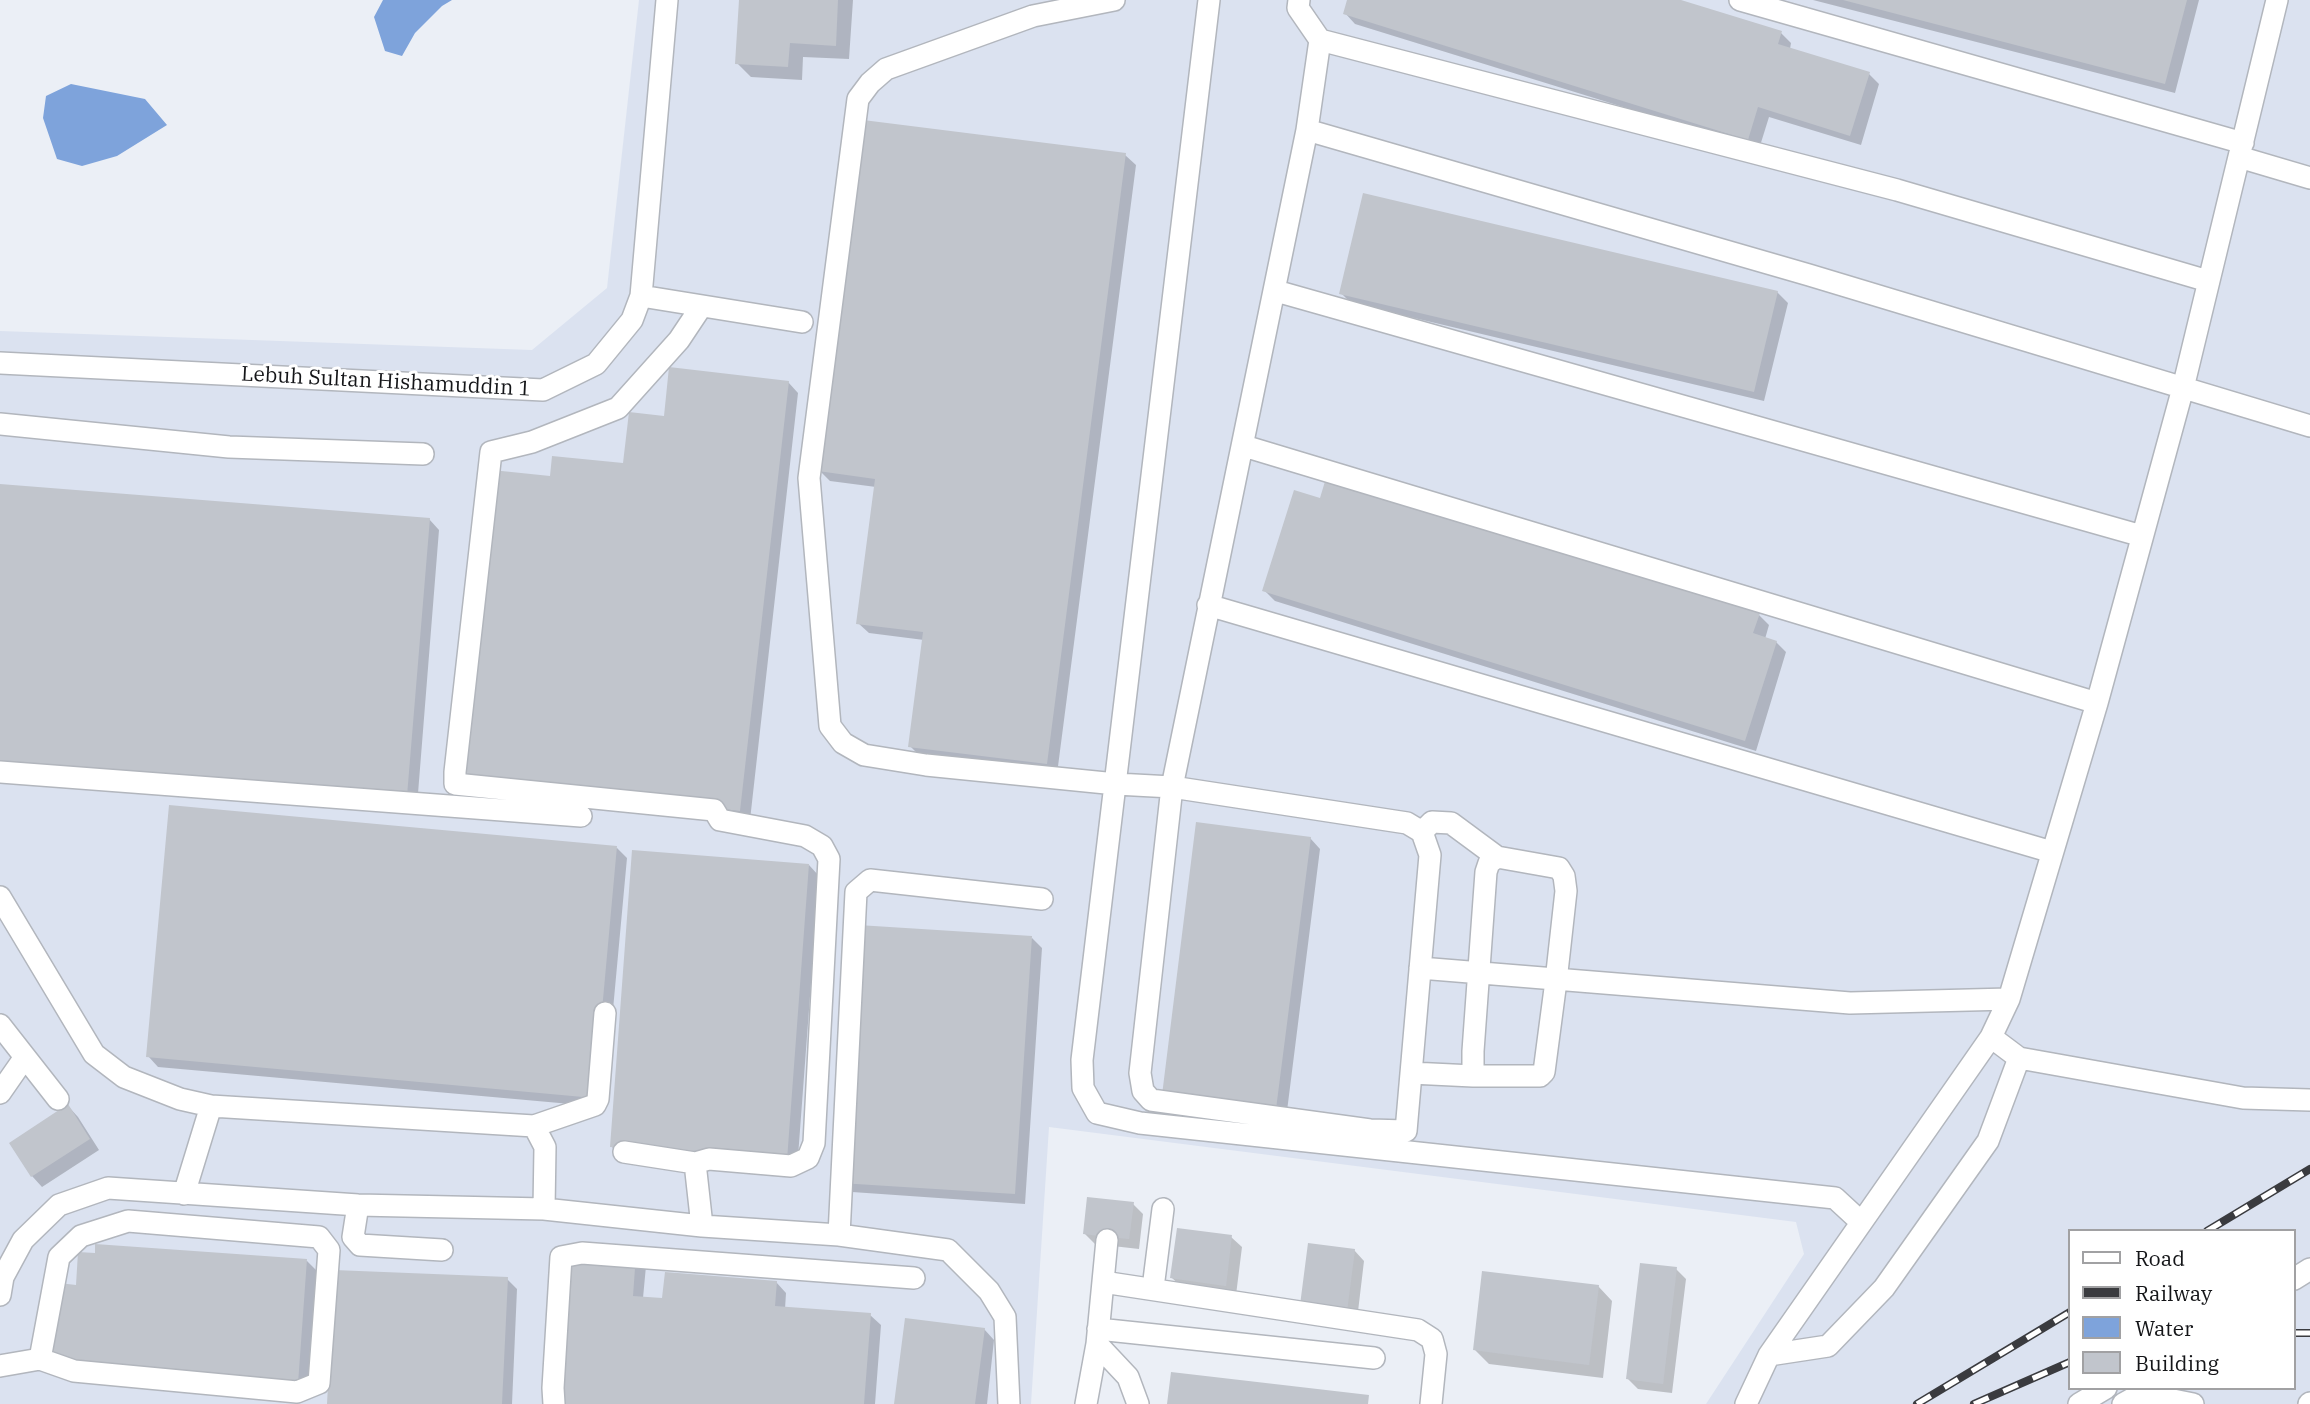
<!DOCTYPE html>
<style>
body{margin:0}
#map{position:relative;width:2310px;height:1404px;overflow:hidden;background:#ebeff6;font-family:"IBM Plex Serif",serif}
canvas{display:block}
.legend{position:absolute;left:2068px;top:1229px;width:228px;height:161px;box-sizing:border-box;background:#fff;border:2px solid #a1a1a3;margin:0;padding:9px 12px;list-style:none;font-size:21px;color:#141518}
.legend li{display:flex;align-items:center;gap:14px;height:35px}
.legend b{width:35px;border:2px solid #a1a1a3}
</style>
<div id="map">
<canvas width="2310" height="1404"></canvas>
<ul class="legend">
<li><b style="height:9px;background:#fff"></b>Road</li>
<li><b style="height:9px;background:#3a3b3f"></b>Railway</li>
<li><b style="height:19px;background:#7ea3db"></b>Water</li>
<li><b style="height:19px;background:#c1c5cc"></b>Building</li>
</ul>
</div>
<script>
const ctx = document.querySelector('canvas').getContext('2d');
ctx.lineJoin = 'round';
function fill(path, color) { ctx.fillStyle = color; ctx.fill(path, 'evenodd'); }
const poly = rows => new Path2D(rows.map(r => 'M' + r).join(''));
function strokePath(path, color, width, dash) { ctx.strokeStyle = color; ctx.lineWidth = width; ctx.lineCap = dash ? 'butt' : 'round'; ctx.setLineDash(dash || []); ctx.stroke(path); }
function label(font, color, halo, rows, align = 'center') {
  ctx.font = font + ' "IBM Plex Serif",serif'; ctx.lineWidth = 6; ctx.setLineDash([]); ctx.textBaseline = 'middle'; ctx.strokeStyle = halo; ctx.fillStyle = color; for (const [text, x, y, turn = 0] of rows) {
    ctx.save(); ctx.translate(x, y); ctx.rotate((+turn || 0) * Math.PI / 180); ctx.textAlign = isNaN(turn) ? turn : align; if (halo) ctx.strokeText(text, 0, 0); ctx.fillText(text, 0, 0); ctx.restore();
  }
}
fill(poly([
 [639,0,2310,0,2310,1404,1706,1404,1804,1254,1796,1222,1049,1127,1031,1404,0,1404,0,331,532,350,607,288],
 [2070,1231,2294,1231,2294,1388,2070,1388]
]), '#dbe2f0');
fill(poly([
 [383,0,452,0,442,6,415,33,402,56,385,51,374,17],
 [71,84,145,99,167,125,117,156,82,166,57,159,43,118,46,96]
]), '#7ea3db');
fill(poly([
 [740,0,853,0,849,59,803,57,802,80,751,77,737,63],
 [1349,0,1676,0,1781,33,1791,43,1790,49,1869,74,1879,84,1861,145,1769,117,1759,149,1355,24,1345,13],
 [1813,0,2199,0,2175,93],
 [1125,155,1136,165,1057,774,920,756,910,746,924,640,869,633,858,623,876,487,830,481,819,470],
 [1777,292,1788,303,1764,401,1351,303,1341,293],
 [788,382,798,393,750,820,469,789,551,478,624,465,665,417],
 [0,485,429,519,439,530,417,806],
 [1264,590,1759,615,1769,625,1765,639,1776,642,1786,652,1756,751,1275,601],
 [1310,838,1320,849,1286,1119,1174,1105],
 [617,848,627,858,604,1107,158,1067,148,1056],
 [809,865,819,876,797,1170,622,1157,612,1147],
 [1032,938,1042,948,1025,1204,852,1192,842,1182],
 [68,1106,78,1117,99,1150,42,1187,32,1176,11,1143],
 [1133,1204,1143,1214,1139,1249,1095,1244,1085,1234],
 [1231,1237,1242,1247,1236,1295,1183,1288,1172,1278],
 [569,1250,646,1266,643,1298,664,1300,776,1282,786,1293,785,1309,870,1315,881,1325,875,1404,558,1404],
 [1354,1250,1364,1261,1357,1320,1302,1304],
 [307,1261,317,1271,308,1394,78,1287],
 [1676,1269,1686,1279,1672,1393,1638,1389,1628,1379],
 [507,1279,517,1289,512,1404,329,1404],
 [1598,1286,1612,1301,1603,1378,1489,1364,1475,1350],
 [984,1329,994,1340,987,1404,896,1404]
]), '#0003');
fill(poly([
 [739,0,838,0,836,46,790,43,788,67,735,64],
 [1347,0,1681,0,1782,31,1778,44,1870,72,1850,136,1758,107,1748,140,1343,14],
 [1843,0,2187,0,2165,84],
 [863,120,1126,153,1047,764,908,747,923,632,856,624,875,479,818,471],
 [1363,193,1778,291,1754,392,1339,294],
 [669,367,789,381,740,811,457,779,492,470,550,476,552,456,623,463,629,412,664,416],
 [1326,478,1760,613,1753,633,1777,641,1745,741,1262,591,1294,490,1320,498],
 [0,484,430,518,407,796,0,765],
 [169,805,617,846,594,1098,146,1057],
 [1196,822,1311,837,1276,1109,1162,1095],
 [632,850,809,864,787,1160,610,1147],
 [858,925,1032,936,1015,1194,840,1183],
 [68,1104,90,1139,31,1177,9,1143],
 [1087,1197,1134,1202,1129,1239,1083,1234],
 [1177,1228,1232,1235,1226,1286,1170,1278],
 [1308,1243,1355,1249,1347,1311,1300,1305],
 [95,1244,307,1259,298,1384,52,1366,59,1283,76,1285,78,1252,95,1253],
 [568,1249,636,1254,633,1296,662,1298,665,1272,777,1281,775,1306,871,1313,864,1404,556,1404],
 [1640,1263,1677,1267,1663,1384,1626,1379],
 [334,1270,508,1277,502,1404,327,1404],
 [1482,1271,1599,1285,1589,1365,1473,1350],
 [905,1318,985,1328,975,1404,894,1404],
 [1171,1372,1369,1395,1368,1404,1167,1404]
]), '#c1c5cc');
const minor = poly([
 [1114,0,1033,16,886,69,870,83,858,99,809,478,830,726,843,743,864,755,926,765,1116,784,1172,787,1407,823,1422,832,1430,855,1406,1131,1370,1130,1151,1100,1143,1091,1140,1073,1172,787,1307,130,1320,40,1298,8,1299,0],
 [1209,0,1082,1060,1083,1088,1097,1113,1140,1123,1835,1198,1861,1222],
 [1740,0,2243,143],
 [1320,40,1897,190,2208,281],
 [1307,130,1809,275,2310,426],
 [2239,157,2310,178],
 [1276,291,2142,536],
 [641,296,802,322],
 [701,307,679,340,618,408,532,442,491,452,455,772,455,784,714,810,720,820,805,836,822,846,829,859,814,1143,808,1158,791,1166,709,1159,695,1163,702,1226],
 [0,363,543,390,596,364,632,320,641,296,667,0],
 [0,424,229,447,423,454],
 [1244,446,2097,703],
 [1208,605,2052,852],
 [0,772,581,816],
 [1422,832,1432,822,1451,823,1497,857],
 [1497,857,1559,868,1564,876,1566,891,1556,981,1544,1072,1540,1076,1473,1076,1473,1051,1486,872,1489,863,1497,857],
 [0,897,94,1054,124,1077,180,1099,211,1106,534,1126,545,1147,544,1209],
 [1420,968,1850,1003,2009,999],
 [0,1025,58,1099],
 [1991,1037,2019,1058,2243,1098,2310,1100],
 [1411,1073,1473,1076],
 [0,1093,25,1057],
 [534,1126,595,1105,598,1099,605,1013],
 [624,1152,695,1163],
 [184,1194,211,1106],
 [358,1205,353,1237,360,1245,442,1250],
 [839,1235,856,892,870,880,1042,899],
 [2294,1279,2310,1269],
 [1103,1282,1418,1330,1432,1339,1436,1354,1431,1404],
 [1153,1288,1163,1209],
 [0,1295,3,1277,23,1240,59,1205,108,1188,358,1205,544,1209,702,1226,839,1235,948,1250,989,1291,1005,1317,1009,1404],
 [1098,1329,1374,1358],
 [1097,1344,1128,1377,1138,1404],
 [1769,1355,1828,1346,1884,1288,1988,1141,2019,1058],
 [0,1366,40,1359,74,1371,297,1392,319,1383,329,1250,319,1237,128,1221,81,1236,59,1257,40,1359],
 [554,1404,553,1388,561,1257,582,1253,914,1278],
 [1086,1404,1097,1344,1107,1240],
 [1746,1404,1769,1355,1991,1037,2009,999,2097,703,2183,388,2277,0],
 [2079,1404,2106,1388],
 [2123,1404,2132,1399,2148,1395,2193,1404],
 [2309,1404,2310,1403]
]);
strokePath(minor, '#b2b6bd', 24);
strokePath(minor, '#fff', 21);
const rail = poly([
 [2207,1231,2310,1169],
 [2294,1333,2310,1333],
 [1917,1404,2070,1312],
 [1974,1404,2070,1362]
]);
strokePath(rail, '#3a3b3f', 8);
strokePath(rail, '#fff', 5, [16]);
label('21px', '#141518', '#fff', [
 ["Lebuh Sultan Hishamuddin 1",386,382,3]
]);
</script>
